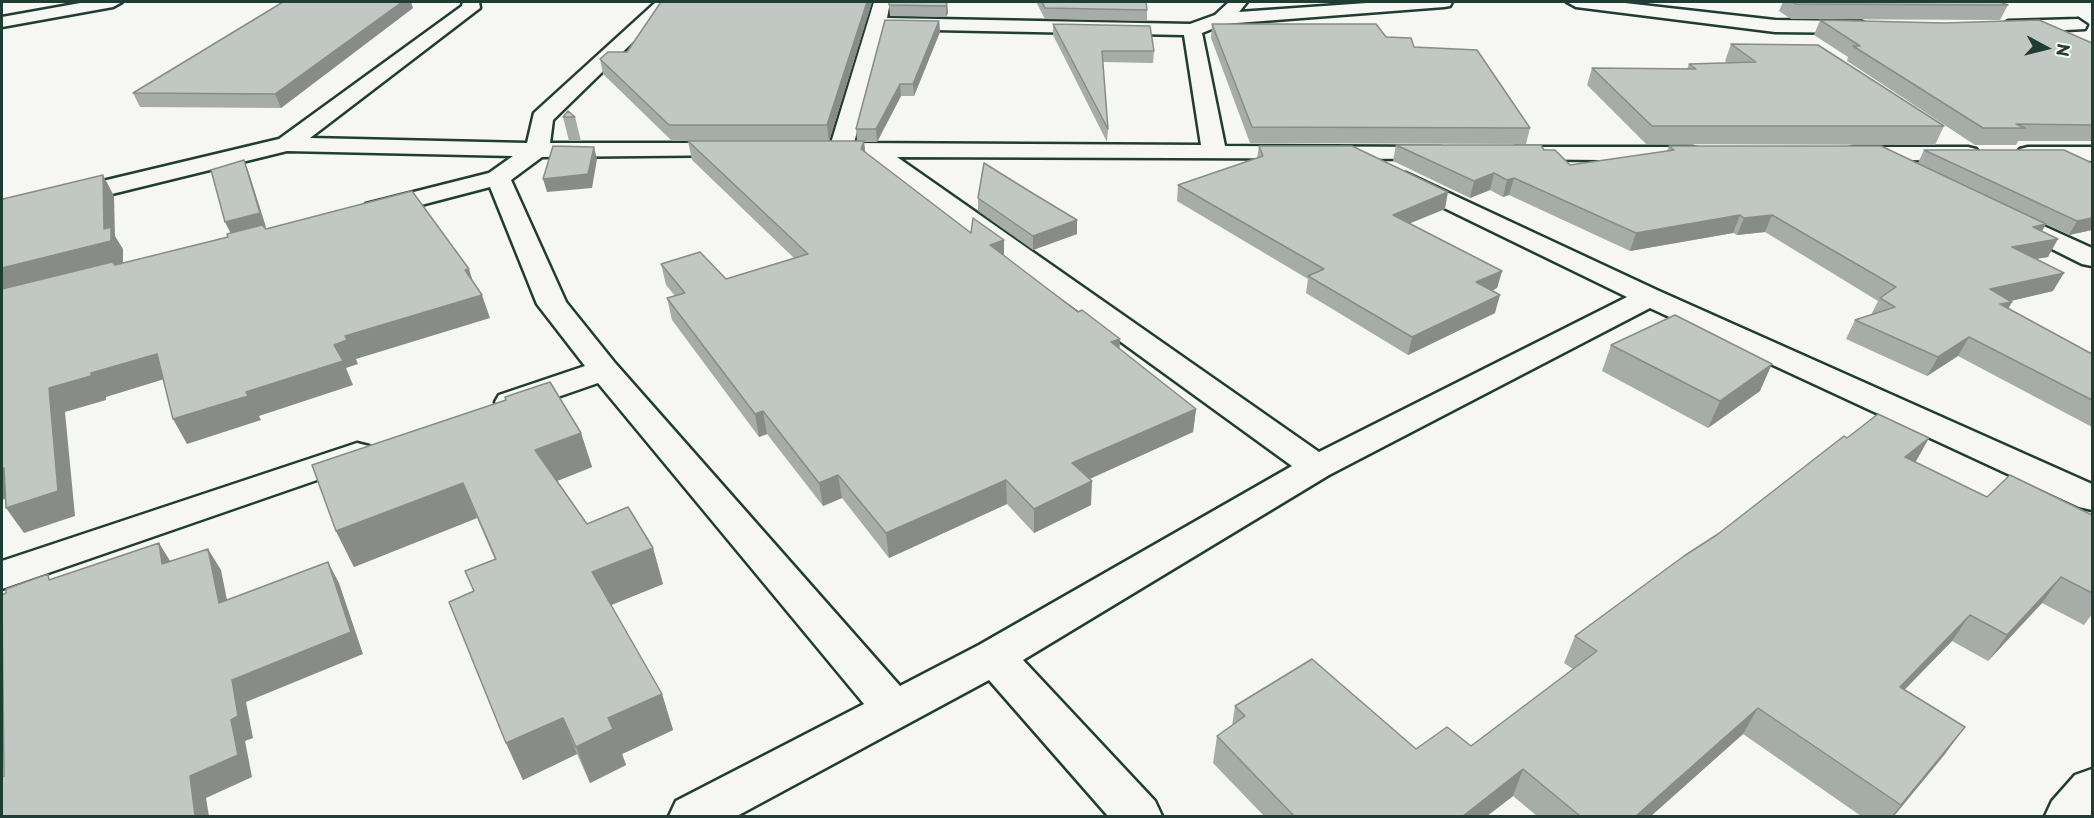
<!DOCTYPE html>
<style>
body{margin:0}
#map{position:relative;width:2094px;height:818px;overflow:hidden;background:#f6f6f2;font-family:"Playpen Sans",sans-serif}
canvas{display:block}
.frame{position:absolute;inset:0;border:3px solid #1f3d34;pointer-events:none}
.north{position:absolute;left:2016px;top:18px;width:60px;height:60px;-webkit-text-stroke:4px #f6f6f2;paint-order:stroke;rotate:97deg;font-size:16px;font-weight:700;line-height:24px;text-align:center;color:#1f3d34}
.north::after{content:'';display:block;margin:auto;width:21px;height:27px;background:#1f3d34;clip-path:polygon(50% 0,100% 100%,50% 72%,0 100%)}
</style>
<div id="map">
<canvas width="2094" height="818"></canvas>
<div class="frame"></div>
<div class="north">N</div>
</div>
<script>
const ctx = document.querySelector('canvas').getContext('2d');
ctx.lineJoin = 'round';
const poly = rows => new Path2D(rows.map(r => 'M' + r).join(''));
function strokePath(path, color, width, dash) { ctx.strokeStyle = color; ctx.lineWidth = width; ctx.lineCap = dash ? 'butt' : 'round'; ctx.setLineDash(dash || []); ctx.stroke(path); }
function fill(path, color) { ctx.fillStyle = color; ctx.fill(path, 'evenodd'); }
const minor = poly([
 [86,2,122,2,113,7,2,27,2,17,86,2],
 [463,2,479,2,480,8,310,138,527,143,534,113,656,2,674,2,553,120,550,143,735,143,743,145,747,150,743,155,542,157,511,180,566,302,615,363,900,686,979,645,1292,466,866,157,811,155,807,150,811,145,831,143,874,2,890,2,887,18,1190,24,1215,15,1229,2,1247,2,1239,12,1381,2,1452,2,1450,6,1444,7,1224,24,1202,33,1225,146,1440,147,1448,149,1452,154,1448,159,897,157,1319,452,1627,297,1397,185,1394,180,1397,175,1406,173,1659,291,2092,484,2092,510,2079,507,1650,308,1329,475,1023,660,1155,801,1162,816,1108,816,989,680,737,816,669,816,676,801,864,704,598,383,523,409,511,412,499,409,495,402,499,395,585,366,537,304,490,187,375,217,366,214,362,209,366,204,489,173,513,156,287,151,2,221,2,205,279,139,462,6,463,2],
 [884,29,1184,35,1201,145,854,143,884,29],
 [1567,2,1616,2,1775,20,1861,21,1870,27,1861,33,1775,32,1576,7,1567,2],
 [2078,19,2087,25,2085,29,2008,33,1999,27,2008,21,2078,19],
 [1515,147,1692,147,1700,149,1704,154,1700,159,1692,161,1507,159,1503,154,1507,149,1515,147],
 [1854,147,1968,147,1976,149,1980,154,1976,159,1968,161,1846,159,1842,154,1846,149,1854,147],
 [2028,147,2092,147,2092,161,2020,159,2016,154,2020,149,2028,147],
 [2017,214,2092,248,2092,266,2082,264,2008,227,2004,222,2008,217,2017,214],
 [357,443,369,446,374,454,369,462,2,589,2,561,357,443],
 [2092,769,2092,816,2045,816,2052,801,2075,775,2092,769]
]);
strokePath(minor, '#1f3d34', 5);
fill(minor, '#f6f6f2');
fill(poly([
 [299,2,413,8,281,108,140,107,133,93],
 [872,2,829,141,857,141,856,129,939,21,940,32,914,96,901,96,877,142,864,142,865,152,971,233,1004,256,1119,349,1196,409,1193,432,1089,479,1091,505,1034,533,1007,504,889,558,842,498,823,506,767,434,759,437,672,320,667,298,675,296,666,285,661,264,726,279,794,258,692,160,688,141,672,141,603,74,600,59,627,52],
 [923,2,947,2,948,13,946,17,890,16,889,5],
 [1036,2,1146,2,1147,10,1147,21,1045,19],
 [1783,2,2000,2,2008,5,2000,20,1791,19,1779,11],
 [1820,20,2092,43,2092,141,2018,141,2016,145,1975,145,1847,61,1848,57,1814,35],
 [1053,24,1154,51,1153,63,1103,62,1108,129,1107,142,1053,35],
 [1212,24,1386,37,1414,47,1530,128,1526,144,1250,143,1211,38],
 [1731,44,1944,126,1935,145,1646,144,1587,85,1592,68,1687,69,1689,64,1728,63,1725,61],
 [563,117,575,117,581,141,569,141],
 [1396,145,1544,150,1570,165,1667,151,1669,146,2046,224,2042,231,2048,257,2036,259,2053,291,2011,301,2008,309,2092,354,2092,427,1958,356,1927,376,1846,339,1855,320,1871,315,1878,301,1765,232,1737,235,1733,233,1630,251,1509,195,1503,197,1490,190,1470,198,1393,161],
 [1259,146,1445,209,1409,223,1502,271,1497,288,1492,291,1495,313,1408,355,1306,293,1308,279,1177,201,1178,185,1257,158],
 [1924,150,2092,163,2092,230,2069,235,1918,163],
 [978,198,1077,234,1033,250,978,211],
 [1611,345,1760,391,1708,428,1602,371],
 [505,397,581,433,592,467,557,481,587,524,653,548,663,584,611,605,662,694,673,730,622,754,626,765,590,783,577,754,523,780,506,743,474,591,495,560,477,518,354,567,336,531,505,400],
 [1847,438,1929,438,1915,462,1987,497,2092,515,2092,614,2084,625,2042,603,1988,661,1952,641,1904,690,1945,754,1894,816,1861,816,1743,734,1651,816,1537,816,1513,796,1487,816,1264,816,1213,763,1217,736,1232,726,1235,706,1416,749,1471,746,1573,669,1564,663,1575,636,1718,534]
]), '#a6aca8');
fill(poly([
 [402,2,411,2,413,8,281,108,275,94],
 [867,2,872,2,829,142,827,125],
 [947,2,948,13,946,17,946,6],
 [939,21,940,32,914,96,913,84],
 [900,84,901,96,877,142,876,129],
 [864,141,866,160,861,149],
 [594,147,597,159,592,188,547,192,543,179],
 [244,160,249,173,266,227,232,236,225,222],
 [1494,173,1490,190,1470,198,1474,181],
 [103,175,114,196,115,236,123,249,123,263,2,294,2,268,104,229],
 [1514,178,1509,195,1503,197,1507,180],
 [1448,192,1445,209,1389,232,1393,215],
 [1740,215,1733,233,1630,251,1636,233],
 [1772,215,1765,232,1737,235,1744,218],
 [2092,218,2092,230,2069,235,2077,221],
 [1077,220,1077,234,1033,250,1033,236],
 [2046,224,2036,241,2033,227],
 [2058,239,2048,257,2002,264,2012,247],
 [1004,240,1004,260,990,245],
 [469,269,476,292,465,270],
 [1502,271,1497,288,1471,300,1476,282],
 [2064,273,2053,291,1980,308,1990,289],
 [482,295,490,318,356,359,358,364,346,368,353,385,259,416,261,420,187,444,173,419,246,392,334,345,345,336],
 [1500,295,1495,313,1408,355,1412,337],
 [2012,302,2002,320,2000,304],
 [1969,337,1958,356,1927,376,1938,357],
 [1120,339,1119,361,1111,342],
 [157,354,171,377,106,397,106,400,65,412,75,516,24,533,6,508,49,388,91,373],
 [1772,364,1760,391,1708,428,1720,401],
 [1196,409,1193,432,1072,487,1072,463],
 [763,411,767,434,759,437,755,414],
 [581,433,592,467,547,485,535,450],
 [1929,438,1915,463,1905,457],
 [4,468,22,493,2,500,2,469],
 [838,475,842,498,823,506,819,483],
 [1006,480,1007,504,889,558,886,533],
 [1092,481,1091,505,1034,533,1034,509],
 [463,483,477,518,354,567,336,531],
 [159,543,172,564,162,564],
 [653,548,663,584,604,608,592,572],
 [208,549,221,570,232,625,219,603],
 [328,562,339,583,363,654,246,702,253,738,245,741,252,777,206,798,209,816,195,816,190,776,231,720,232,680],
 [2061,577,2042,603,1988,661,2007,635],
 [1970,615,1952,641,1882,713,1900,687],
 [662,694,673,730,622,754,626,765,590,783,576,747,608,718],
 [1758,708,1743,734,1651,816,1636,816],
 [563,718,577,754,523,780,506,743],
 [1965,727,1945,754,1894,816,1892,816],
 [1523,769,1513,796,1487,816,1463,816]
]), '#878c88');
const building = poly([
 [283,2,402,2,275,94,133,93,283,2],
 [661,2,867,2,827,125,669,125,600,59,608,52,627,52,661,2],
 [889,2,947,2,946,6,889,5,889,2],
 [1042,2,1146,2,1147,10,1045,8,1042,2],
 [1792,2,2000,2,2008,5,1796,4,1792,2],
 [885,20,939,21,913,84,900,84,876,129,856,129,885,20],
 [1820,20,1944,23,2039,20,2092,43,2092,125,2016,124,2025,128,1983,128,1853,46,1860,46,1820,20],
 [1053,24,1150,26,1154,51,1102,51,1108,129,1053,24],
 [1212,24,1376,24,1386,37,1411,38,1414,47,1477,50,1530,128,1252,127,1212,24],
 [1731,44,1818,45,1944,126,1652,126,1592,68,1696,69,1689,64,1756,62,1731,44],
 [568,111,575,117,563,117,568,111],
 [688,141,864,141,861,149,971,233,973,218,1004,240,990,245,1078,312,1082,310,1120,339,1111,342,1196,409,1072,463,1092,481,1034,509,1006,480,886,533,838,475,819,483,763,411,755,414,667,298,685,293,661,264,700,252,726,279,808,254,688,141],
 [1396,145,1541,145,1544,150,1555,150,1570,165,1674,150,1669,146,1881,146,2046,224,2033,227,2058,239,2012,247,2064,273,1990,289,2012,302,2000,304,2092,354,2092,400,1969,337,1938,357,1855,320,1895,307,1880,298,1896,287,1772,215,1744,218,1740,215,1636,233,1514,178,1507,180,1494,173,1474,181,1396,145],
 [553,146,594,147,588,174,543,179,553,146],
 [1259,146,1352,146,1448,192,1393,215,1502,271,1476,282,1500,295,1412,337,1308,276,1324,269,1178,185,1263,156,1259,146],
 [1924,150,2064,150,2092,163,2092,218,2077,221,1924,150],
 [244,160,260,213,225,222,211,170,244,160],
 [984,163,1029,191,1077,220,1033,236,978,198,984,163],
 [103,175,104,229,111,227,111,241,2,268,2,201,3,199,103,175],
 [412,191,469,269,465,270,482,295,345,336,347,340,334,345,343,361,246,392,248,396,173,419,157,354,91,373,91,376,49,388,58,491,6,508,4,468,2,469,2,289,112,262,115,265,228,237,227,234,262,225,266,229,412,191],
 [1675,315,1772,364,1720,401,1611,345,1675,315],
 [550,382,581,433,535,450,587,524,628,507,653,548,592,572,662,694,608,718,613,729,576,747,563,718,506,743,449,602,474,591,465,571,496,559,463,483,336,531,312,465,506,400,505,397,550,382],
 [1878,414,1929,438,1905,457,1987,497,2010,475,2092,515,2092,593,2061,577,2007,635,1970,615,1900,687,1965,727,1901,805,1758,708,1636,816,1580,816,1523,769,1463,816,1294,816,1217,736,1245,716,1235,706,1312,659,1416,749,1447,727,1471,746,1597,651,1575,636,1684,556,1718,534,1844,436,1847,438,1878,414],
 [159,543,162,564,208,549,219,603,328,562,351,632,232,680,238,716,231,720,238,755,190,776,195,816,2,816,2,777,4,776,2,595,6,593,6,589,48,574,49,580,159,543]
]);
fill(building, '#c1c8c3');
strokePath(building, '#878c88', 1.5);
</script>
